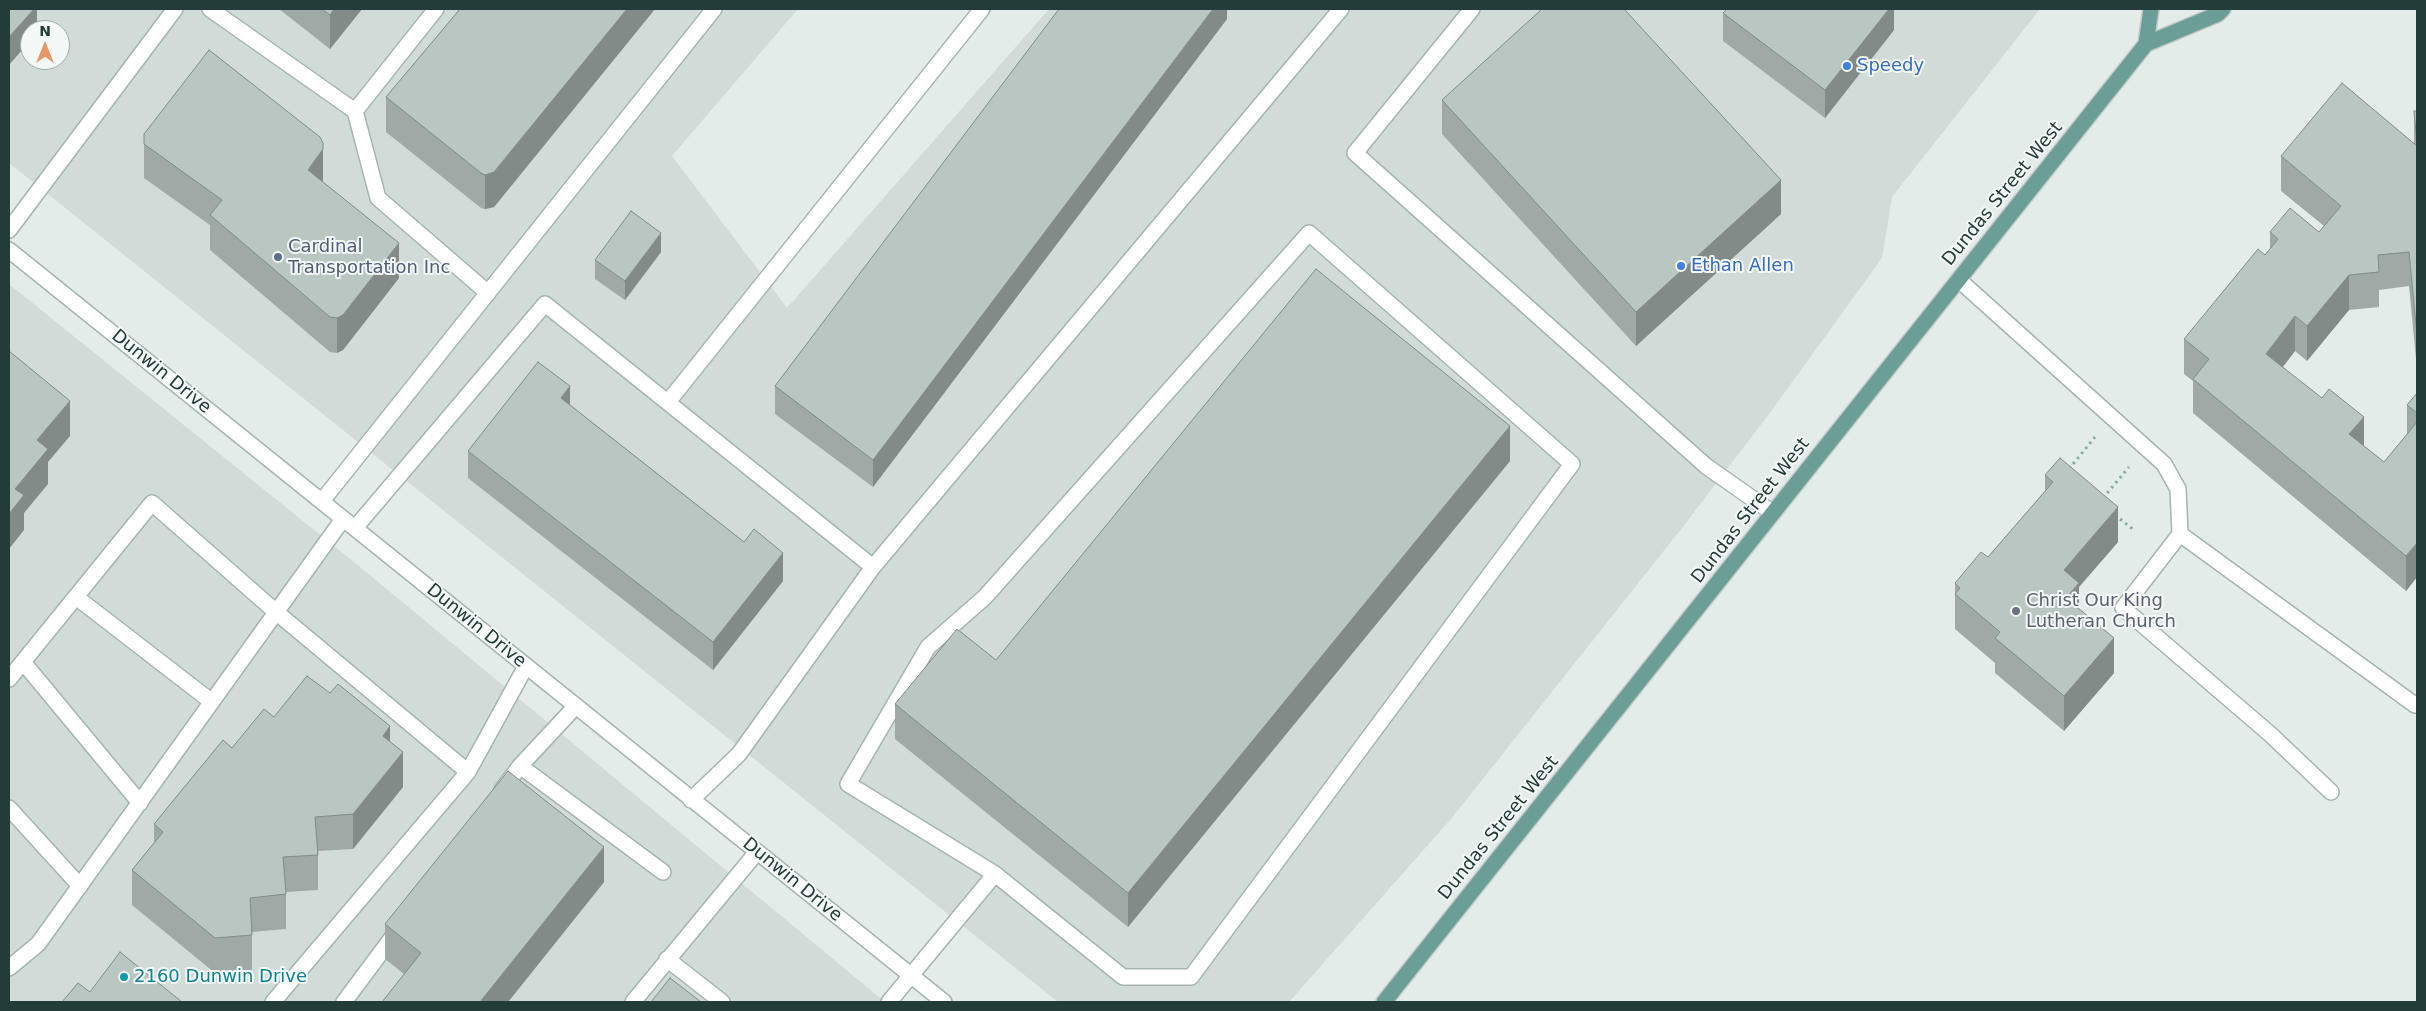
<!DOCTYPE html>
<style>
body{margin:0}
#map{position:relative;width:2426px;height:1011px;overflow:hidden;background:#e3ece9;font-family:"DejaVu Sans",sans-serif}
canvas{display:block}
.frame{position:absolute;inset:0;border:10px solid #243c39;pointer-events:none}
.north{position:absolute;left:20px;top:20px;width:50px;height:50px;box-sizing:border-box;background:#f4f9f7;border:1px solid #a1adab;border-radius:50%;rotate:0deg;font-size:14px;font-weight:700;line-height:20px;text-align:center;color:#243c39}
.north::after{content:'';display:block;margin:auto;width:18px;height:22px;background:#e89665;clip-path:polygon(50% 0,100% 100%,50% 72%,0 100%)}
</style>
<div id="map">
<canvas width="2426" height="1011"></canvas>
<div class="frame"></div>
<div class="north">N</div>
</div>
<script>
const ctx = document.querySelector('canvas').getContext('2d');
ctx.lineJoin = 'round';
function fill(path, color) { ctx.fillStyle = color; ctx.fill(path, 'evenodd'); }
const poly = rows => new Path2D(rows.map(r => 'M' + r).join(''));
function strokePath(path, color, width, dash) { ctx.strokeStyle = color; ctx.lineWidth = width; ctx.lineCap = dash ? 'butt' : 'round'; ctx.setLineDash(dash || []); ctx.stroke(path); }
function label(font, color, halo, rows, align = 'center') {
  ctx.font = font + ' "DejaVu Sans",sans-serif'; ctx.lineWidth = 4; ctx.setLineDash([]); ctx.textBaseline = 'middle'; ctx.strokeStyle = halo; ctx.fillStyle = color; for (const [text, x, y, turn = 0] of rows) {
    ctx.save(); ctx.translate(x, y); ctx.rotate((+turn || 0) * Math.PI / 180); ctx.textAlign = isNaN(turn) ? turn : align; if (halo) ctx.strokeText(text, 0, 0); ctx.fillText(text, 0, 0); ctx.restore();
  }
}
fill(poly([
 [9,9,798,9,672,156,787,308,1049,9,2040,9,1892,197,1882,258,1772,410,1682,528,1451,819,1289,1002,1058,1002,9,163],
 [30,30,60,30,60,60,30,60],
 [9,284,365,571,885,1002,9,1002]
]), '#d1dcd8');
const minor = poly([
 [210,9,355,111,378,198,488,293],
 [1472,9,1355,153,1706,466,1773,513],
 [355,111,436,9],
 [9,230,175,9],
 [9,250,944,1002],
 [1959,280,2164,464,2178,489,2180,534,2415,705],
 [668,402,982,9],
 [322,501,714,9],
 [355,528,545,304,873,567],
 [2180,534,2123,608,2270,734,2331,792],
 [76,597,212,702],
 [23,662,140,803],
 [9,679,152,503,276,612,468,772],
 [520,766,663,872],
 [502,790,520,766,575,707],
 [691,800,739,754,873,567,1341,9],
 [9,808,80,886],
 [667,959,722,1002],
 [9,968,38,944,343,519],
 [273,1002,468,772,526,666],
 [344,1002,397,931],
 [633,1002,757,852],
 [889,1002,995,874,1123,977,1191,977,1572,464,1309,233,985,597,928,647,848,784,995,874]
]);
const major = poly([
 [2146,44,2151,9],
 [1384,1002,2146,44,2218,14,2223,9]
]);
strokePath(minor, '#a6b4b1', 18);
strokePath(major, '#c2c8c8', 18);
strokePath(poly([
 [2069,469,2095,437],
 [2103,498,2129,467],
 [2115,515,2134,530]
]), '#86ada6', 3, [2.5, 4]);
strokePath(minor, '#fff', 15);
strokePath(major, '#6b9e97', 15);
fill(poly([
 [279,9,362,9,330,49],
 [460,9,655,9,494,207,485,209,481,208,386,132,386,97],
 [1227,9,1227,19,873,487,775,414,775,386],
 [1894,9,1894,30,1825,118,1723,41,1723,13],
 [1442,100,1781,214,1636,346,1442,134],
 [2414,111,2417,111,2417,370,2409,286,2379,290,2379,307,2349,310,2307,361,2295,351,2283,367,2364,446,2384,462,2407,434,2407,405,2417,393,2417,577,2406,591,2193,413,2193,381,2184,374,2184,339,2270,249,2270,232,2319,232,2324,226,2281,191,2281,156,2414,143],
 [144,134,323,178,323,182,399,278,343,350,337,353,330,352,210,250,210,225,144,178],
 [661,252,625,300,595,279,595,260],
 [570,405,744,542,783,581,713,670,468,478,468,451],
 [2060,458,2118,542,2079,587,2079,609,2114,673,2064,731,1995,673,1995,663,1955,629,1955,583,1988,557,2045,491,2045,475],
 [1510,461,1128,927,895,739,895,704,996,660],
 [274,717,390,742,403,787,353,849,318,851,318,890,286,892,286,929,252,932,252,970,215,973,132,905,132,870,154,843,154,824,232,748],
 [604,882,508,1002,382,1002,404,974,385,959,385,924]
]), '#9faaa7');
fill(poly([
 [34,9,37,9,37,30,30,30,30,41,9,65,9,37],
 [334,9,362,9,330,49,330,15],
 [627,9,655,9,494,207,485,209,485,175],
 [1213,9,1227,9,1227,19,873,487,873,460],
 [1889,9,1894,9,1894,30,1825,118,1825,90],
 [323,143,323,184,308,170],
 [1781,180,1781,214,1636,346,1636,312],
 [661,233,661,252,625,300,625,281],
 [399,243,399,278,343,350,337,353,337,318],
 [2349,275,2349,310,2307,361,2307,326],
 [2295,316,2295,351,2266,388,2266,354],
 [570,386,570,414,561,398],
 [70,401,70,436,48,462,48,484,24,513,24,530,9,549,9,514,15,489,37,440],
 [2364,417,2364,451,2349,434],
 [1510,426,1510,461,1128,927,1128,893],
 [2118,507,2118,542,2079,587,2079,618,2066,633,2064,570],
 [2417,543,2417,577,2406,591,2406,556],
 [783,553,783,581,713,670,713,642],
 [2114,638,2114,673,2064,731,2064,696],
 [390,726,390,761,383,736],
 [403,752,403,787,353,849,353,814],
 [604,847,604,882,508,1002,480,1002]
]), '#828b88');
const building = poly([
 [9,9,34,9,9,37,9,9],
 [322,9,334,9,330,15,322,9],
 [460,9,627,9,494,172,485,175,481,173,386,97,460,9],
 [1059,9,1213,9,873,460,775,386,1059,9],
 [1542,9,1624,9,1781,180,1636,312,1442,100,1542,9],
 [1727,9,1889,9,1825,90,1723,13,1727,9],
 [209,50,320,137,323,143,323,149,308,170,399,243,343,315,337,318,330,317,210,215,222,200,144,144,144,134,209,50],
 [2342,83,2417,146,2417,335,2409,252,2378,255,2379,272,2349,275,2307,326,2295,316,2266,354,2322,398,2329,389,2364,417,2349,434,2384,462,2417,422,2417,543,2406,556,2193,379,2209,359,2184,339,2258,249,2265,255,2278,239,2270,232,2290,208,2319,232,2341,206,2281,156,2342,83],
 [2414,111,2417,111,2417,143,2414,111],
 [631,211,661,233,625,281,595,260,631,211],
 [1316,269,1510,426,1128,893,895,704,957,629,996,660,1316,269],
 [9,351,70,401,37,440,48,449,15,489,24,495,9,514,9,351],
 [538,362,570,386,561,398,744,542,754,529,783,553,713,642,468,451,538,362],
 [2417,393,2417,413,2407,405,2417,393],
 [2060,458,2118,507,2064,570,2079,583,2066,598,2114,638,2064,696,1995,638,2000,632,1955,594,1960,588,1955,583,1981,552,1988,557,2053,482,2045,475,2060,458],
 [307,676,330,693,338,684,390,726,383,736,403,752,353,814,315,817,318,855,283,857,286,894,250,898,252,935,215,938,132,870,163,832,154,824,223,740,232,748,264,709,274,717,307,676],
 [508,771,604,847,480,1002,382,1002,421,953,385,924,508,771],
 [120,952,182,1002,62,1002,78,983,90,992,120,952],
 [670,978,701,1002,651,1002,670,978]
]);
fill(building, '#b9c6c2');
strokePath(building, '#828b88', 1);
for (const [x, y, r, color] of [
 [1847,66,5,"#3f7fe0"],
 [278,257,5,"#5c6f8a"],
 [1681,266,5,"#3f7fe0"],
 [2016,611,5,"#6b7280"],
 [124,977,5,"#0f9aa8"]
]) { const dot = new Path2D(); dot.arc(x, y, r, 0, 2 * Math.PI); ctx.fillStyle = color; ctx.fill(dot); strokePath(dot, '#f4f9f7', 2); }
label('18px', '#366cbe', '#f4f9f7', [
 ["Speedy",1857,66],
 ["Ethan Allen",1691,266]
], 'left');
label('18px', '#243c39', '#f4f9f7', [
 ["Dundas Street West",2003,194,-51],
 ["Dunwin Drive",161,372,39],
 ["Dundas Street West",1751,511,-52],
 ["Dunwin Drive",476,626,39],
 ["Dundas Street West",1499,828,-51],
 ["Dunwin Drive",792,880,39]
]);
label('18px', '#4e5e75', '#f4f9f7', [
 ["Cardinal",288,247],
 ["Transportation Inc",288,268]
], 'left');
label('18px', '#5b616d', '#f4f9f7', [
 ["Christ Our King",2026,601],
 ["Lutheran Church",2026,622]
], 'left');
label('18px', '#0d838f', '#f4f9f7', [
 ["2160 Dunwin Drive",134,977]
], 'left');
</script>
